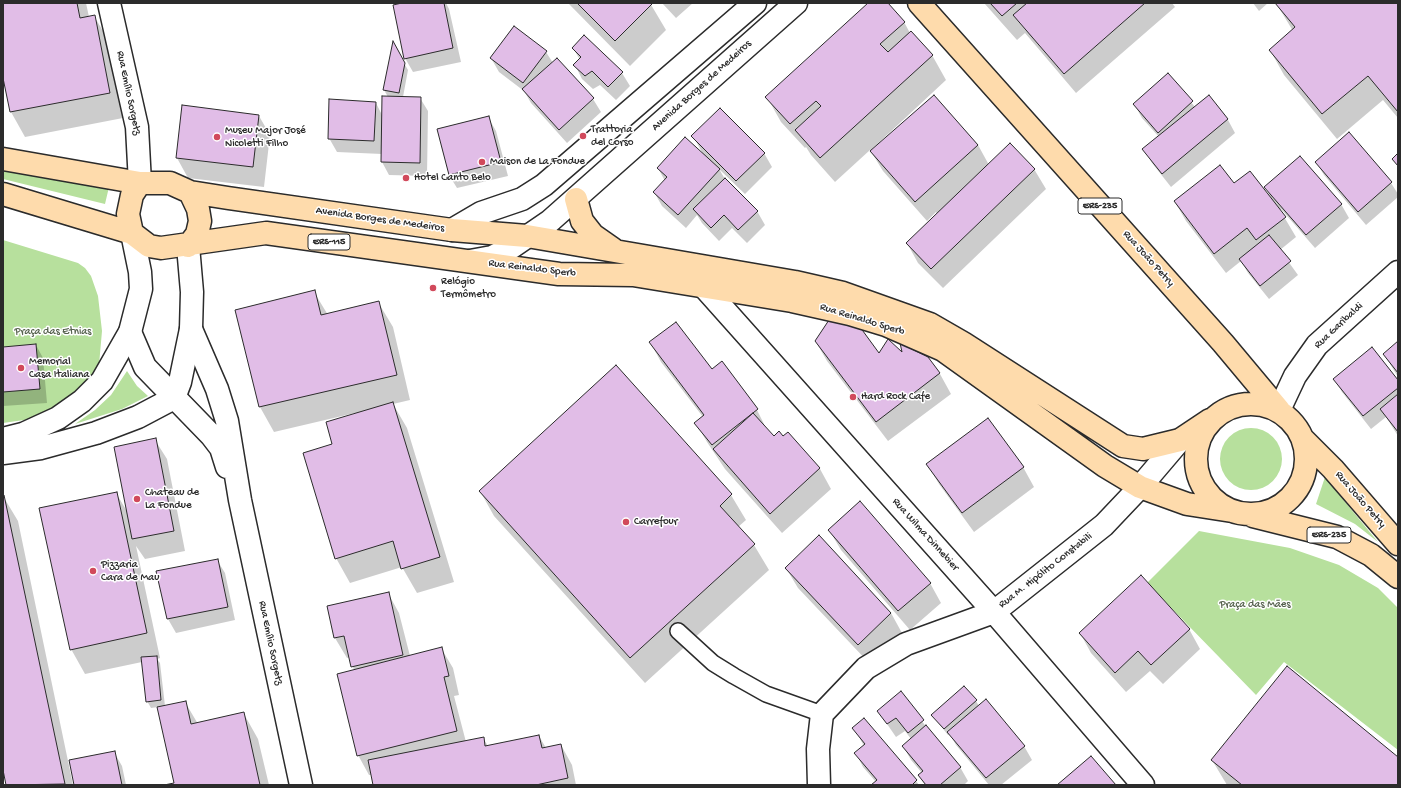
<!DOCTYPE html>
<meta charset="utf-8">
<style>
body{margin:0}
#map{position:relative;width:1401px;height:788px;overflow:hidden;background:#fff;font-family:"Gochi Hand",sans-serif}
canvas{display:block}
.frame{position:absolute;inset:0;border:4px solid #2b2b2b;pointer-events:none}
</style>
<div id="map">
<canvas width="1401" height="788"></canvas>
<div class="frame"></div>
</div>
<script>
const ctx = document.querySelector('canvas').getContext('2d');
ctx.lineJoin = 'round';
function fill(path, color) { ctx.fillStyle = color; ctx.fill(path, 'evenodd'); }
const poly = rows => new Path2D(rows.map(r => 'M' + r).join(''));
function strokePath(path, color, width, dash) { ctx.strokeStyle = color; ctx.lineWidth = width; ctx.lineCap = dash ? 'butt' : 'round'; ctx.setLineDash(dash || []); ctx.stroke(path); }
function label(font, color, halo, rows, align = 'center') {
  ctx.font = font + ' "Gochi Hand",sans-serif'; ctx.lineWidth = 3; ctx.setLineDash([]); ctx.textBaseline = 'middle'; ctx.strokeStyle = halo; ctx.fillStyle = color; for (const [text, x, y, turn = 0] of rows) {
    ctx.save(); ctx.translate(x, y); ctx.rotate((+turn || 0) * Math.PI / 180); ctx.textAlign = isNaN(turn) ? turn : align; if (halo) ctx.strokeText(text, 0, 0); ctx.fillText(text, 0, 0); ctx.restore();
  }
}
fill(poly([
 [3,168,109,187,105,204,3,179],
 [3,240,78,263,85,268,91,276,98,296,102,331,99,365,81,391,38,418,3,423],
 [127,371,137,386,148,396,122,409,75,424,95,410,111,395],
 '1220 459a31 31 0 1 1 62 0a31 31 0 1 1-62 0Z',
 [1325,477,1359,519,1378,542,1355,524,1316,504],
 [1199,531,1290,548,1339,565,1378,588,1398,608,1398,750,1284,662,1256,695,1147,583]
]), '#b7e09d');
fill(poly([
 [3,3,86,3,89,17,94,16,109,41,123,118,25,137,11,112,3,73],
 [406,3,446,3,449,9,461,62,413,72,405,58],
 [568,3,650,3,666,30,630,66],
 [662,3,693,3,676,18],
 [869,3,886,3,904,22,910,33,932,55,946,80,872,149,873,150,934,96,978,145,989,165,1034,169,1046,189,943,288,918,263,907,243,937,214,936,212,927,221,883,171,870,150,835,182,811,155,806,147,805,148,781,122,767,97],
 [984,3,1172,3,1175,7,1076,93,1025,33,1017,40],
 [1253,3,1268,3,1259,11],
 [1276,3,1398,3,1398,118,1383,100,1337,139,1284,75,1270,50,1293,31],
 [514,27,546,52,553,63,557,59,593,99,601,112,567,143,531,103,524,91,499,72,491,58],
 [393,44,408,70,403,97,420,98,428,111,427,176,389,175,382,162,382,154,337,152,329,138,376,103,382,115,388,97,384,90],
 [573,48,622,73,630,86,616,100,600,85,593,89,582,79,575,65,580,60],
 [1168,74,1195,107,1208,96,1228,120,1235,133,1171,187,1152,163,1144,149,1159,137,1142,118,1134,104],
 [183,107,259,116,270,135,264,187,188,178,177,158],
 [488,117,496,131,508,176,457,188,449,175,438,130],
 [1349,133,1391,183,1398,194,1398,197,1366,225,1324,175,1316,162],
 [693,136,764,153,772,167,745,194,719,169,725,179,757,211,765,225,747,243,732,228,719,241,702,223,697,215,686,228,662,206,654,192,665,181,658,168,703,154],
 [1234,185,1271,200,1266,187,1341,204,1349,218,1315,248,1281,209,1280,210,1296,237,1280,250,1298,275,1269,299,1248,273,1241,261,1226,273,1186,221,1175,202],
 [314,292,328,315,378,302,393,327,410,400,393,404,407,428,454,582,417,593,402,567,350,583,336,558,333,445,355,413,274,432,260,407],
 [650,342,712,370,721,363,757,410,767,430,774,437,783,438,788,433,820,469,831,489,782,533,725,469,707,442,696,423,703,417,661,362],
 [816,342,880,355,927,358,940,374,951,394,888,441,827,361],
 [1398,343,1398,377,1384,354],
 [36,345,43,358,47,403,3,406,3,348],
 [616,367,731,495,746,520,738,527,754,545,769,570,645,683,494,516,480,491],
 [1334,379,1398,381,1398,436,1386,417,1371,429,1342,392],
 [155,440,167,459,185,551,145,559,136,546,160,658,157,659,160,663,165,706,185,702,198,724,244,714,258,739,269,785,169,785,175,784,158,707,151,708,147,701,142,662,85,674,71,649,116,493,128,513],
 [927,464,1023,467,1034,487,974,532,939,484],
 [3,496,18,521,73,785,7,785,3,765],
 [829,530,930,583,941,603,910,630,841,550],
 [217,560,225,573,235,620,176,633,168,619,158,572],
 [786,568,891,613,902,633,870,664,798,588],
 [388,593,399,613,410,656,441,648,453,668,459,695,454,696,466,742,483,738,488,746,539,736,546,748,561,745,572,765,576,785,374,785,372,775,369,775,358,755,354,670,350,657,347,658,335,638],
 [1189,629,1200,649,1163,684,1150,671,1126,692,1091,653,1080,633],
 [901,693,927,728,960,767,968,781,964,785,925,785,919,775,922,773,911,760,903,746,911,739,905,731,896,737,878,711],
 [976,701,979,706,1024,746,1032,760,1001,785,989,785,956,745,950,734,948,735,932,715],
 [854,728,916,781,919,785,873,785,876,782,863,767,856,753,864,746],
 [114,752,122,766,126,785,75,785],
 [1398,759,1398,785,1227,785,1212,760]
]), '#0003');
const building = poly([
 [3,3,77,3,80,18,95,15,110,93,10,112,3,78,3,3],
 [402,3,444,3,453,48,404,59,393,5,402,3],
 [577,3,651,3,652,4,615,41,577,3],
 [868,3,888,3,905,22,880,44,888,52,911,31,933,55,820,158,795,130,821,106,816,101,790,124,765,97,868,3],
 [990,3,1017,3,1002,16,990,3],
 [1027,3,1145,3,1064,74,1013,15,1027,3],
 [1275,3,1398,3,1398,112,1368,76,1322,114,1269,50,1295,27,1275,3],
 [514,26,547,51,523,83,490,58,514,26],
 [584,35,623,72,608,87,592,71,585,76,573,65,581,57,572,48,584,35],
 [393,41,405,63,399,93,383,90,393,41],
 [557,58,594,98,559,130,522,89,557,58],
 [1168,73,1193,101,1158,133,1133,104,1168,73],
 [934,95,978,145,915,202,870,151,934,95],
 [1209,95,1228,119,1162,174,1142,149,1209,95],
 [382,96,421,97,420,163,381,162,382,96],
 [329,99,376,102,374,141,328,139,329,99],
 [182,105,259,115,253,167,176,158,182,105],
 [720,108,765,153,736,181,691,136,720,108],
 [489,116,501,162,449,175,437,129,489,116],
 [1349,132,1392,182,1358,212,1315,162,1349,132],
 [685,137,720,169,678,215,653,192,667,177,657,168,685,137],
 [1010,143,1035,169,931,269,906,243,1010,143],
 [1398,153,1398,166,1392,159,1398,153],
 [1300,156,1342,204,1306,235,1264,187,1300,156],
 [1220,165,1234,183,1250,171,1286,217,1256,240,1247,228,1214,254,1174,201,1220,165],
 [725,178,758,211,738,230,724,215,711,228,693,209,725,178],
 [1269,235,1291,261,1260,286,1239,259,1269,235],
 [315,290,321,315,379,301,397,375,259,407,235,310,315,290],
 [829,320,860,327,879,353,888,339,902,352,900,343,928,357,940,373,876,422,815,341,829,320],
 [676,322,712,369,722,361,758,409,712,445,694,423,704,415,649,342,676,322],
 [1398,341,1398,373,1383,354,1398,341],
 [36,344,40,389,3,392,3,347,36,344],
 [1372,347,1398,380,1398,388,1363,416,1333,379,1372,347],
 [616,365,732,494,720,506,755,544,630,658,479,491,616,365],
 [1398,394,1398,432,1380,409,1398,394],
 [393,402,440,557,401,569,393,541,335,559,303,453,332,444,326,422,393,402],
 [753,413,774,436,779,431,783,436,788,432,820,468,770,514,713,449,753,413],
 [988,418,1024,467,962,513,926,464,988,418],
 [156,438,174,531,132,539,114,447,156,438],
 [117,492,147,633,70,650,39,508,117,492],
 [3,495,4,495,65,784,6,785,3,770,3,495],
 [860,501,931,583,898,611,828,530,860,501],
 [819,535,891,613,858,645,785,568,819,535],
 [218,559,228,607,167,619,156,571,218,559],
 [1141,575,1190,629,1151,665,1138,651,1115,673,1079,633,1141,575],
 [389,592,403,655,351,667,344,636,334,638,327,606,389,592],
 [442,647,449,676,444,677,457,731,357,756,337,674,442,647],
 [157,656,161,700,146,702,141,657,157,656],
 [1287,666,1398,757,1398,785,1242,785,1211,760,1287,666],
 [964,686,977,700,944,729,931,715,964,686],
 [901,691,924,720,908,733,896,718,887,724,877,711,901,691],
 [986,699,1025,746,986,778,947,732,986,699],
 [186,701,191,724,244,712,260,785,164,785,174,783,157,707,186,701],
 [864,718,917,780,912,785,871,785,877,780,854,753,865,744,852,728,864,718],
 [926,725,961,767,940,785,926,785,918,775,923,771,902,746,926,725],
 [539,735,542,748,561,744,568,778,536,785,373,785,368,760,484,737,485,746,539,735],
 [115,751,122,785,74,785,69,760,115,751],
 [1091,756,1116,785,1057,785,1091,756]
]);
fill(building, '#e1bde7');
strokePath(building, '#2b2b2b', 1);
const service = poly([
 [678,631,713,663,734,676,766,694,822,714]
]);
const minor = poly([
 [109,3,137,127,140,183],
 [704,287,994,612,1143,785],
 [191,329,217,389,227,421,240,500,301,785],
 [130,332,145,367,211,435,221,448,227,467],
 [819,785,818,749,822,714,866,668,906,644,994,612,1104,525,1140,487,1180,440]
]);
const tertiary = poly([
 [3,439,23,434,58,418,82,401,102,381,130,332,141,289,140,272,132,233],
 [3,453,41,448,96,433,138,417,174,398,180,382,191,329,192,292,188,246]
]);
const secondary = poly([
 [452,230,481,213,522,199,544,185,755,3],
 [470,261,492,257,512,247,550,221,796,3],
 [1279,410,1295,376,1317,345,1398,272]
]);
const primary = poly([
 [919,3,1223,343,1279,410],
 [3,159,140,183,170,183,190,192,228,198,452,230,527,236,795,282,843,293,930,324,963,343,1123,446,1143,449,1180,440,1210,420],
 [3,194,132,233,149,246,161,248,266,233,559,274,633,275,792,301,850,314,886,325,943,350,1105,466,1140,487,1187,504,1232,511],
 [576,199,582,221,593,235,613,249],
 [132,233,128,214,132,195,140,183],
 [188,246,197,234,200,221,198,209,190,192],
 '1196 459a55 55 0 1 1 110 0a55 55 0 1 1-110 0Z',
 [1303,439,1333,469,1398,544],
 [1253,516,1337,537,1371,555,1398,577]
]);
strokePath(service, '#2b2b2b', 18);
strokePath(minor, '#2b2b2b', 25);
strokePath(tertiary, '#2b2b2b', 25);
strokePath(secondary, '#2b2b2b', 25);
strokePath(primary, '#2b2b2b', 25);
strokePath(service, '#fff', 15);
strokePath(minor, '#fff', 22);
strokePath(tertiary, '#fff', 22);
strokePath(secondary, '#fff', 22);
strokePath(primary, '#fedbac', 22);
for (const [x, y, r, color] of [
 [583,136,4,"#d1495b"],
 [217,137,4,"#d1495b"],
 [482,162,4,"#d1495b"],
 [406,178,4,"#d1495b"],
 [433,288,4,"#d1495b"],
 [21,368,4,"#d1495b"],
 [853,397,4,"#d1495b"],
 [137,499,4,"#d1495b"],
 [626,522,4,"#d1495b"],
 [93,571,4,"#d1495b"]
]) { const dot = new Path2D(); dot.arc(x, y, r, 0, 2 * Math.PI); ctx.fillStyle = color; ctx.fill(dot); strokePath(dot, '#fff', 1.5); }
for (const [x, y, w] of [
 [1100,206,44],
 [329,242,42],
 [1329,535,44]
]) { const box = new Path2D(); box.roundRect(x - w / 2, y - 8, w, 16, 3); ctx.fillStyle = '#fff'; ctx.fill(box); strokePath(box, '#2b2b2b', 1); }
label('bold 10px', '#2b2b2b', null, [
 ["ERS-235",1100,206],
 ["ERS-115",329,242],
 ["ERS-235",1329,535]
]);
label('11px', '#2b2b2b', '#fff', [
 ["Avenida Borges de Medeiros",702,86,-42],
 ["Rua Emílio Sorgetz",128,93,78],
 ["Avenida Borges de Medeiros",380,220,8],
 ["Rua João Petry",1148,259,48],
 ["Rua Reinaldo Sperb",532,269,7],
 ["Rua Reinaldo Sperb",862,320,17],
 ["Rua Garibaldi",1339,326,-43],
 ["Rua João Petry",1360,500,49],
 ["Rua Wilma Dinnebier",925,535,48],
 ["Rua M. Hipólito Constabili",1046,571,-38],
 ["Rua Emílio Sorgetz",270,643,78]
]);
label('11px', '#2b2b2b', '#fff', [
 ["Trattoria",591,130],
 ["del Corso",591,143],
 ["Museu Major José",225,131],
 ["Nicoletti Filho",225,144],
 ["Maison de La Fondue",490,162],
 ["Hotel Canto Belo",414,178],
 ["Relógio",441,282],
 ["Termômetro",441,295],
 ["Memorial",29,362],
 ["Casa Italiana",29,375],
 ["Hard Rock Cafe",861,397],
 ["Chateau de",145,493],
 ["La Fondue",145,506],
 ["Carrefour",634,522],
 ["Pizzaria",101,565],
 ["Cara de Mau",101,578]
], 'left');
label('11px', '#55614d', '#fff', [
 ["Praça das Etnias",53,332],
 ["Praça das Mães",1255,605]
]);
</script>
